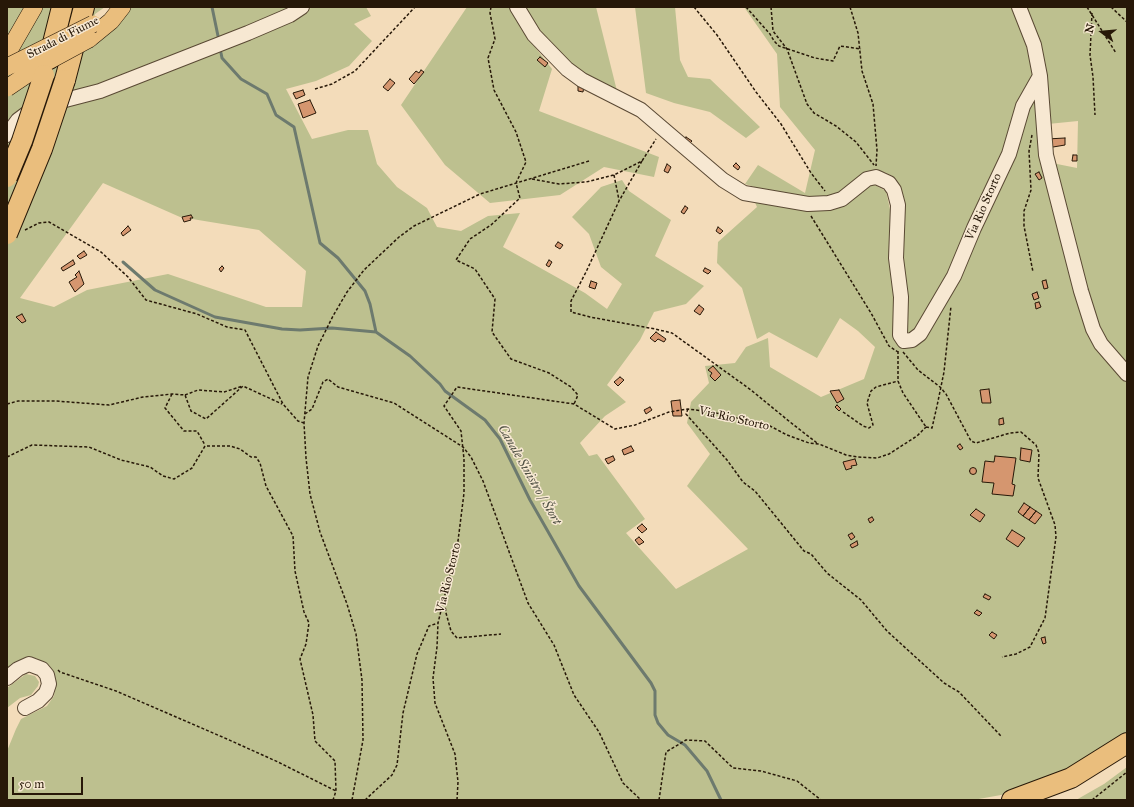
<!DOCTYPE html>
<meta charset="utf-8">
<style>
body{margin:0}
#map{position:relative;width:1134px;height:807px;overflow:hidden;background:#f3dcba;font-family:"IM FELL Great Primer",serif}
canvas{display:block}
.frame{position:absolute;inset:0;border:8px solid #271808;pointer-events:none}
.north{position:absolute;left:1082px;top:12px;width:40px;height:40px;-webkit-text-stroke:3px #f7e8d2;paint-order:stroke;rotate:286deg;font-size:11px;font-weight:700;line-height:16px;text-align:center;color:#271808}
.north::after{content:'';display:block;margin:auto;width:14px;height:18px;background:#271808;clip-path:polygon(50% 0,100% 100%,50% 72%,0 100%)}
.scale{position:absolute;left:12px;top:777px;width:71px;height:18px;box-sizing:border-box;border:2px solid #271808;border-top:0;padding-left:5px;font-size:12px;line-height:14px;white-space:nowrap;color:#271808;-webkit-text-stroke:3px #f7e8d2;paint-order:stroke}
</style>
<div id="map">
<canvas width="1134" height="807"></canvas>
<div class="frame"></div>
<div class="north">N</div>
<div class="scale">50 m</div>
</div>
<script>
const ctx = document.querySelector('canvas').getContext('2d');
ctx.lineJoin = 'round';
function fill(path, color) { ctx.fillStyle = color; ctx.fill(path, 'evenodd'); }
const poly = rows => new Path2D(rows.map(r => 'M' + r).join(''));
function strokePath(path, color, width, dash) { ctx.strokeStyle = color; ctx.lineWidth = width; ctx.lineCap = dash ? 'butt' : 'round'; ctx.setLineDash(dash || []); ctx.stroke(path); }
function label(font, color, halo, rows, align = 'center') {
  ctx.font = font + ' "IM FELL Great Primer",serif'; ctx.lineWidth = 3; ctx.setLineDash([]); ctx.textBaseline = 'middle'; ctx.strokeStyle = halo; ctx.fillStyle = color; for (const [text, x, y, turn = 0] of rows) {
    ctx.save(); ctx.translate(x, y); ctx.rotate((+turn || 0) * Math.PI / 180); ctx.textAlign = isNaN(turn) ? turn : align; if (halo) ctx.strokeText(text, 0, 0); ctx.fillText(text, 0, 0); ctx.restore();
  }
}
fill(poly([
 [7,7,24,7,7,38],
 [42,7,52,7,50,76,68,23,68,30,92,7,105,7,95,14,87,45,128,9,134,7,290,7,262,21,102,85,22,110,7,123,7,63],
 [312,7,366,7,371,16,354,24,372,41,349,66,316,81,286,89,312,139,348,130,368,130,377,164,397,187,427,208,437,227,461,231,488,216,520,213,503,247,585,293,607,309,622,284,601,267,589,234,572,217,601,187,622,180,629,191,671,220,655,256,704,286,686,304,654,312,640,340,607,385,626,402,605,416,580,443,589,456,597,454,645,519,626,533,676,589,748,549,687,486,710,454,687,423,691,402,709,383,705,366,735,363,746,347,768,338,770,367,821,397,864,379,875,347,858,331,840,318,817,358,769,332,757,339,742,288,717,263,718,242,757,207,753,198,817,207,839,208,873,184,886,191,891,214,894,325,899,343,923,338,1037,91,1096,346,1111,367,1127,382,1127,733,1099,753,1038,784,1001,795,973,800,7,800,7,751,16,729,21,719,47,706,54,696,56,680,49,666,36,658,27,658,7,671,7,143,16,129,34,116,297,18],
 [103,183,180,217,259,230,306,271,302,307,266,307,168,274,87,290,54,307,20,298],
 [467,7,511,7,521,29,552,69,539,111,659,157,654,177,604,167,560,195,490,203,445,165,401,105],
 [524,7,596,7,618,95,582,74,562,57,530,18],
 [635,7,675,7,680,60,688,77,710,79,760,127,746,138,710,112,674,103,646,93],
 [744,7,1013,7,1022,29,1033,72,1002,155,953,269,915,332,910,334,905,330,900,191,892,176,884,172,870,172,860,175,841,193,823,198,804,197,774,193,745,184,758,165,805,193,815,150,780,107,777,54],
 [1024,7,1127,7,1127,367,1115,355,1090,312,1052,163,1077,168,1078,121,1048,124],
 [26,674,35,676,39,682,38,686,31,695,20,698,7,708,7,688],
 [1127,767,1127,800,1076,800,1104,784]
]), '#bdc08f');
strokePath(poly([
 [212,7,218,36],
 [221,53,222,58,241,79,267,94,276,115,294,127,320,243,338,258,365,291,370,304,376,332],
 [123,262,155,290,215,317,282,329,300,330,332,328,376,332,410,356,440,384,445,391,485,420,500,439,530,500,579,586,651,683,655,691,655,715,658,723,668,735,685,745,707,771,721,800]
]), '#6d7a6e', 3);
const building = poly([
 [540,57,548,63,545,67,537,60,540,57],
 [421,70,424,72,414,84,409,79,416,71,419,73,421,70],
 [390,79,395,83,388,91,383,87,390,79],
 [578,86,584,86,583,92,578,91,578,86],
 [303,90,305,95,296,99,293,93,303,90],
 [310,100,316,113,303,118,298,104,310,100],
 [686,137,692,141,689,144,684,140,686,137],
 [1065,138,1065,145,1047,148,1047,139,1065,138],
 [1073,155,1077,155,1077,161,1072,161,1073,155],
 [736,163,740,167,738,170,733,166,736,163],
 [667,164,671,167,668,173,664,171,667,164],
 [1039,172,1042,178,1039,180,1035,174,1039,172],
 [685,206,688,208,684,214,681,212,685,206],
 [191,215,193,218,190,218,191,220,184,222,182,217,191,215],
 [128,226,131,230,123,236,121,233,128,226],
 [718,227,723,231,720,234,716,231,718,227],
 [558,242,563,245,560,249,555,246,558,242],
 [84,251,87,255,80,259,77,256,84,251],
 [73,260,75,264,63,271,61,268,73,260],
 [549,260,552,262,549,267,546,265,549,260],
 [222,266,224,268,221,272,219,269,222,266],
 [705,268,711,271,708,274,703,271,705,268],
 [79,271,84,284,75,292,69,282,77,277,75,275,79,271],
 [1046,280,1048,288,1044,289,1042,281,1046,280],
 [591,281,597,283,595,289,589,287,591,281],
 [1037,292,1039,298,1034,300,1032,294,1037,292],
 [1039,302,1041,307,1036,309,1035,303,1039,302],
 [699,305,704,309,700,315,694,311,699,305],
 [22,314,26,321,22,323,16,317,22,314],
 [656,332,666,339,664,342,658,339,655,342,650,338,656,332],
 [713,366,721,375,715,381,710,376,712,373,708,370,713,366],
 [620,377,624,380,618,386,614,382,620,377],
 [989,389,991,403,982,403,980,390,989,389],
 [839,390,844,399,837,403,830,391,839,390],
 [680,400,682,416,673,416,671,401,680,400],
 [837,405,841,409,839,411,835,407,837,405],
 [650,407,652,410,646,414,644,410,650,407],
 [1003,418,1004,424,999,425,999,419,1003,418],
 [960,444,963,448,960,450,957,446,960,444],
 [631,446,634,451,624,455,622,450,631,446],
 [1021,448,1032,450,1030,462,1020,460,1021,448],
 [613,456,615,460,608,464,605,459,613,456],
 [995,456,1016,458,1012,484,1015,485,1013,496,992,494,994,483,982,482,985,461,994,462,995,456],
 [855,459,857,465,851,466,852,468,846,470,843,462,855,459],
 '969.5 471a3.5 3.5 0 1 1 7 0a3.5 3.5 0 1 1-7 0Z',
 [1024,503,1030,507,1023,516,1018,512,1024,503],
 [1030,507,1036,511,1029,520,1023,516,1030,507],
 [976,509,985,515,980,522,970,515,976,509],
 [1036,511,1042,515,1035,524,1029,520,1036,511],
 [872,517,874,520,870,523,868,519,872,517],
 [642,524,647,529,642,533,637,528,642,524],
 [1012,530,1025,538,1018,547,1006,539,1012,530],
 [852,533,855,537,851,540,848,535,852,533],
 [639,537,644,542,639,545,635,540,639,537],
 [857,541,858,545,852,548,850,545,857,541],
 [985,594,991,597,989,600,983,597,985,594],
 [977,610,982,613,979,616,974,613,977,610],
 [992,632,997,635,994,639,989,635,992,632],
 [1045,637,1046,643,1043,644,1041,638,1045,637]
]);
fill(building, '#d5966f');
strokePath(building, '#271808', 1);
const minor = poly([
 [517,7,534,35,567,69,582,80,641,110,723,180,744,193,808,204,829,203,842,199,867,179,876,177,889,183,894,190,898,205,896,258,901,297,900,335,904,341,912,340,920,334,954,276,974,228,1009,154,1023,106,1040,76],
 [1019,7,1034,45,1040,76,1046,155,1081,291,1093,329,1101,344,1127,374],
 [7,135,18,120,26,114,46,105,100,91,248,33,290,15,302,7],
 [7,678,18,669,29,664,42,669,47,675,49,684,46,693,38,701,25,708]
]);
const major = poly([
 [89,39,111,21,122,7],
 [7,54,34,7]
]);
const highway = poly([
 [49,59,62,7],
 [65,80,84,7],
 [1012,800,1071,778,1127,743]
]);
strokePath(minor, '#5a4934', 16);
strokePath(major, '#271808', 18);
strokePath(highway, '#271808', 22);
strokePath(poly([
 [491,7,490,13,495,39,488,58,494,90,516,132,526,162,516,183,520,198,491,225,470,239,456,260,475,269,495,299,492,332,511,359,549,373,571,387,578,395,574,404],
 [694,7,717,35,756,92,781,124,811,173,825,191],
 [746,7,770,34,774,41,779,46,815,58,833,61,840,46,861,49],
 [771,7,773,31,787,49,807,104,814,113,836,126,856,142,874,165],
 [850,7,858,33,862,71,873,104,877,150,876,166],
 [1087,7,1116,53],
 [1111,7,1127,22],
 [1092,13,1090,55,1093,77,1095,115],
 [315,89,332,84,355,71,415,7],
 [1032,135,1029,151,1031,190,1024,211,1024,226,1033,272],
 [642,161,619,201,586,272,571,301,571,312,590,317,655,329,672,333,751,390,790,422,817,443],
 [614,175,619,200],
 [532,179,559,184,586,182,614,175,642,161,656,139],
 [811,216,871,313,889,346,898,352],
 [25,230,39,223,49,222,101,252,128,277,146,300,197,314,227,327,245,330,283,404,298,421,304,423],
 [898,351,898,381,903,393,926,427],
 [903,352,918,370,940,387,946,394,971,441,976,443,1010,433,1021,432,1036,445,1039,453,1038,478,1055,525,1056,537,1045,618,1030,647,1016,654,1002,657],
 [172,394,165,408,184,431,197,431,205,445],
 [185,395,198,390,224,392,243,386],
 [7,404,18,401,56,401,109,405,143,397,172,394,185,395,191,411,206,419,243,386,282,404],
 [688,409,686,414,727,460,743,482,755,491,804,551,811,554,827,573,861,600,887,631,944,683,959,692,1001,736],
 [843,412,863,426,869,428,873,425,867,403,871,391,876,387,898,381],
 [305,414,312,409,323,382,328,379,338,387,394,403,463,447,471,457,483,481,528,603,554,645,574,695,599,732,623,783,641,800],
 [926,427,932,428,937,406,944,372,951,306],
 [7,457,32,445,89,447,121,460,150,467,163,476,174,479,192,468,205,446,230,446,240,449,251,457,256,457,260,463,266,486,293,536,295,571,304,612,309,623,306,644,300,659,313,715,315,741,335,761,336,791,333,800],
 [444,598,446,613,451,631,457,638,501,634],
 [58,670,60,672,116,691,227,739,278,762,336,791],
 [352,800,363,740,362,680,356,634,347,604,320,532,310,494,306,458,304,423,308,377,318,346,333,316,347,292,364,270,399,237,414,226,480,194,589,161],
 [365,800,392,775,397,765,403,713,417,654,429,626,438,623],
 [457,800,458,782,455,754,435,703,433,678,437,647,438,623,458,541,464,493,464,459,461,431,444,406,457,387,574,404,615,429,635,425,669,412,688,409,712,412,770,426,787,435,809,443,819,444,846,455,858,457,877,458,889,454,917,436,926,427],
 [659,800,666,752,686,740,705,741,733,768,761,771,797,781,821,800],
 [1092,800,1127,772]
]), '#271808', 1.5, [3, 2]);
strokePath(minor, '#f7e8d2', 14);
strokePath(major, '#eabe7d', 17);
strokePath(highway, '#eabe7d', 20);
const majorBridge = poly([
 [7,67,93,24],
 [7,88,41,65,89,39]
]);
const highwayBridge = poly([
 [7,177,22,141,44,75],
 [7,234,42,149,65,80]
]);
strokePath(majorBridge, '#271808', 18, []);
strokePath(highwayBridge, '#271808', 22, []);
strokePath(majorBridge, '#eabe7d', 17);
strokePath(highwayBridge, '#eabe7d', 20);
label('12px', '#271808', '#f7e8d2', [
 ["Strada di Fiume",63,38,-27],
 ["Via Rio Storto",984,207,-66],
 ["Via Rio Storto",734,419,13],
 ["Via Rio Storto",449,578,-76]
]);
label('italic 13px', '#505144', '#f7e8d2', [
 ["Canale Sinistro / Štort",529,475,60]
]);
</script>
